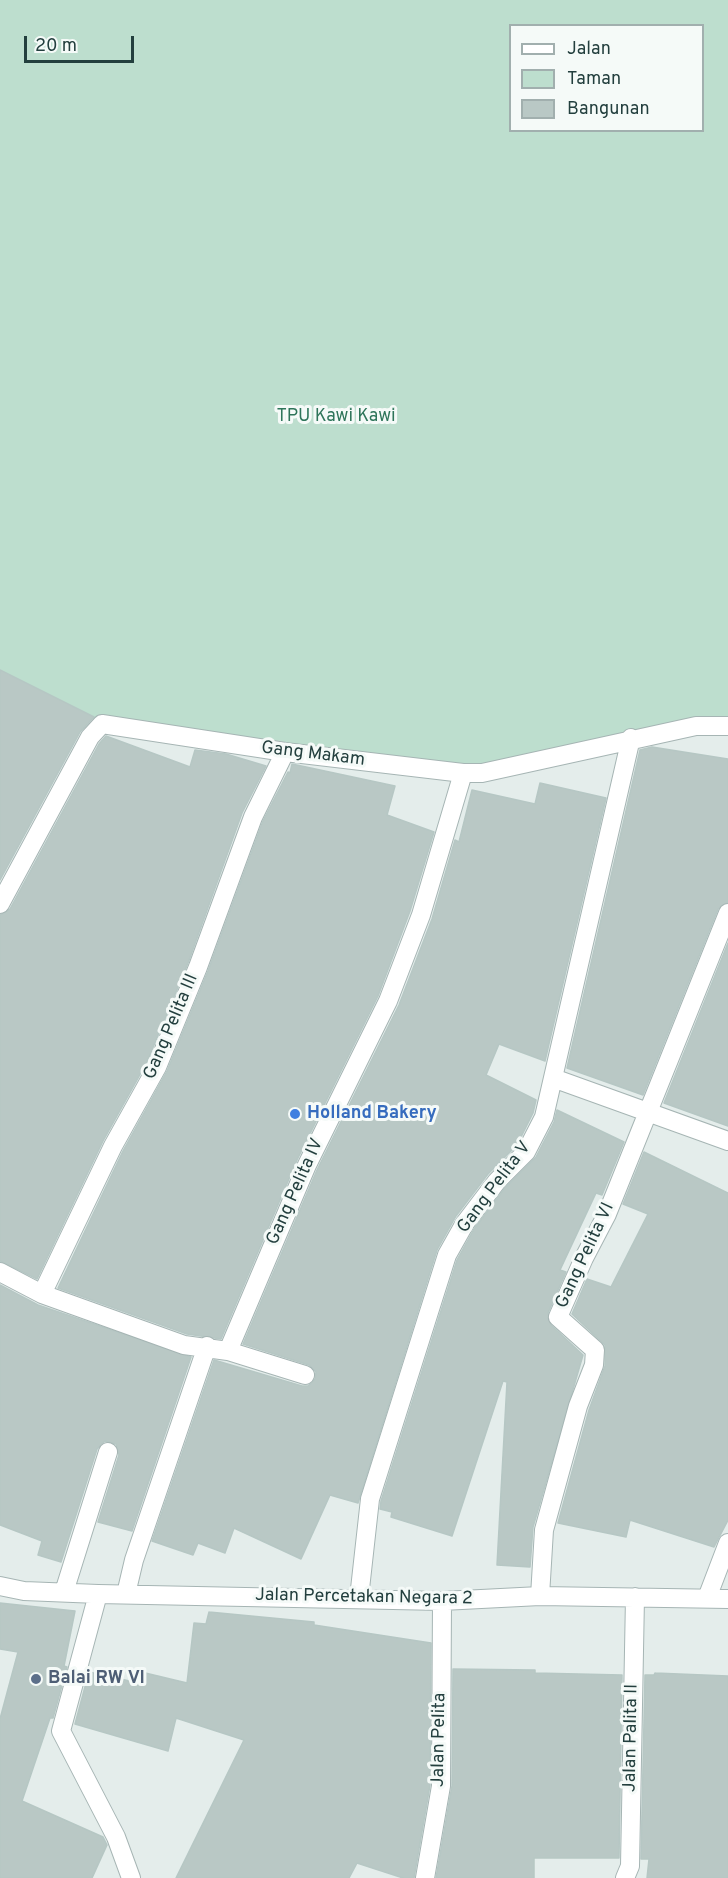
<!DOCTYPE html>
<style>
body{margin:0}
#map{position:relative;width:728px;height:1878px;overflow:hidden;background:#e4edeb;font-family:Overpass,sans-serif}
canvas{display:block}
.legend{position:absolute;left:509px;top:24px;width:195px;height:108px;box-sizing:border-box;background:#f5faf8;border:2px solid #a1afae;margin:0;padding:8px 10px;list-style:none;font-size:18px;color:#233f3e}
.legend li{display:flex;align-items:center;gap:12px;height:30px}
.legend b{width:30px;border:2px solid #a1afae}
.scale{position:absolute;left:24px;top:36px;width:110px;height:27px;box-sizing:border-box;border:3px solid #233f3e;border-top:0;padding-left:8px;font-size:18px;line-height:21px;white-space:nowrap;color:#233f3e;-webkit-text-stroke:4px #f5faf8;paint-order:stroke}
</style>
<div id="map">
<canvas width="728" height="1878"></canvas>
<ul class="legend">
<li><b style="height:8px;background:#fff"></b>Jalan</li>
<li><b style="height:16px;background:#bddece"></b>Taman</li>
<li><b style="height:16px;background:#b9c8c5"></b>Bangunan</li>
</ul>
<div class="scale">20 m</div>
</div>
<script>
const ctx = document.querySelector('canvas').getContext('2d');
ctx.lineJoin = 'round';
function fill(path, color) { ctx.fillStyle = color; ctx.fill(path, 'evenodd'); }
const poly = rows => new Path2D(rows.map(r => 'M' + r).join(''));
function strokePath(path, color, width, dash) { ctx.strokeStyle = color; ctx.lineWidth = width; ctx.lineCap = dash ? 'butt' : 'round'; ctx.setLineDash(dash || []); ctx.stroke(path); }
function label(font, color, halo, rows, align = 'center') {
  ctx.font = font + ' Overpass,sans-serif'; ctx.lineWidth = 6; ctx.setLineDash([]); ctx.textBaseline = 'middle'; ctx.strokeStyle = halo; ctx.fillStyle = color; for (const [text, x, y, turn = 0] of rows) {
    ctx.save(); ctx.translate(x, y); ctx.rotate((+turn || 0) * Math.PI / 180); ctx.textAlign = isNaN(turn) ? turn : align; if (halo) ctx.strokeText(text, 0, 0); ctx.fillText(text, 0, 0); ctx.restore();
  }
}
fill(poly([
 [0,0,728,0,728,726,482,773,102,724,0,673],
 [510,26,702,26,702,130,510,130]
]), '#bddece');
const building = poly([
 [0,670,94,717,80,732,0,880,0,670],
 [106,736,190,767,195,750,226,754,266,766,242,813,188,963,147,1062,103,1141,37,1279,0,1261,0,915,10,909,99,744,106,736],
 [652,747,728,759,728,902,718,909,643,1095,567,1068,640,750,652,747],
 [292,764,395,786,387,815,434,832,410,911,378,996,297,1160,221,1339,187,1334,58,1288,123,1151,167,1071,208,971,263,821,288,772,290,773,292,764],
 [540,783,606,798,545,1061,499,1044,486,1075,536,1100,533,1113,517,1145,488,1174,456,1216,437,1250,358,1503,330,1495,301,1559,234,1528,225,1553,198,1543,193,1555,152,1541,214,1360,302,1386,308,1386,315,1379,316,1372,309,1365,243,1344,317,1170,399,1005,432,919,455,840,459,842,472,790,535,804,540,783],
 [728,943,728,1126,664,1103,728,943],
 [557,1110,624,1142,602,1195,596,1193,560,1270,566,1272,548,1313,551,1325,583,1355,533,1527,530,1567,497,1565,507,1382,503,1381,452,1536,391,1517,392,1512,380,1509,381,1501,457,1260,474,1229,505,1188,536,1157,554,1122,557,1110],
 [644,1152,728,1193,728,1520,714,1547,630,1520,626,1537,558,1523,589,1410,605,1366,605,1345,572,1314,587,1279,611,1287,648,1214,623,1204,644,1152],
 [0,1285,38,1305,191,1357,132,1531,98,1522,119,1455,116,1444,105,1441,97,1449,61,1562,38,1555,42,1541,0,1525,0,1285],
 [0,1603,75,1611,64,1666,67,1667,53,1718,50,1718,22,1801,103,1837,107,1845,92,1878,0,1878,0,1719,18,1652,0,1649,0,1603],
 [209,1612,314,1622,314,1625,431,1643,430,1785,414,1878,403,1878,357,1863,349,1878,176,1878,244,1740,176,1718,168,1751,75,1724,89,1672,134,1682,137,1671,187,1683,194,1623,206,1624,209,1612],
 [453,1669,535,1670,535,1673,622,1675,619,1858,534,1858,534,1878,436,1878,452,1786,453,1669],
 [655,1673,728,1676,728,1878,647,1878,649,1859,641,1859,645,1675,654,1675,655,1673]
]);
fill(building, '#b9c8c5');
strokePath(building, '#b6c7c4', 1.5);
const minor = poly([
 [0,904,90,737,102,724,285,752,463,773,482,773,696,726,728,726],
 [553,1078,728,1141],
 [0,1272,42,1294,184,1345,228,1351,307,1165,388,1001,421,915,463,773],
 [42,1294,113,1146,157,1067,198,967,253,817,285,752],
 [228,1351,305,1375],
 [0,1586,24,1591,98,1594,442,1601,540,1596,728,1599],
 [64,1592,108,1452],
 [98,1594,61,1731,116,1837,131,1878],
 [126,1594,134,1560,207,1346],
 [540,1596,544,1530,578,1406,594,1365,595,1350,558,1317,584,1258,607,1214,728,913],
 [359,1598,370,1499,447,1255,465,1223,497,1181,526,1152,544,1117,631,738],
 [707,1598,728,1543],
 [425,1878,441,1786,442,1601],
 [625,1878,630,1866,635,1597]
]);
strokePath(minor, '#a6b5b4', 20);
strokePath(minor, '#fff', 18);
for (const [x, y, r, color] of [
 [295,1114,6,"#3f7fe0"],
 [36,1679,6,"#5c6f8a"]
]) { const dot = new Path2D(); dot.arc(x, y, r, 0, 2 * Math.PI); ctx.fillStyle = color; ctx.fill(dot); strokePath(dot, '#f5faf8', 2); }
label('18px', '#2e755a', '#f5faf8', [
 ["TPU Kawi Kawi",336,417]
]);
label('18px', '#233f3e', '#f5faf8', [
 ["Gang Makam",313,755,7],
 ["Gang Pelita III",172,1027,-67],
 ["Gang Pelita V",495,1188,-53],
 ["Gang Pelita IV",296,1192,-66],
 ["Gang Pelita VI",586,1256,-65],
 ["Jalan Percetakan Negara 2",364,1598,1],
 ["Jalan Palita II",632,1738,-89],
 ["Jalan Pelita",440,1740,-89]
]);
label('bold 18px', '#366cbe', '#f5faf8', [
 ["Holland Bakery",307,1114]
], 'left');
label('bold 18px', '#4e5e75', '#f5faf8', [
 ["Balai RW VI",48,1679]
], 'left');
</script>
